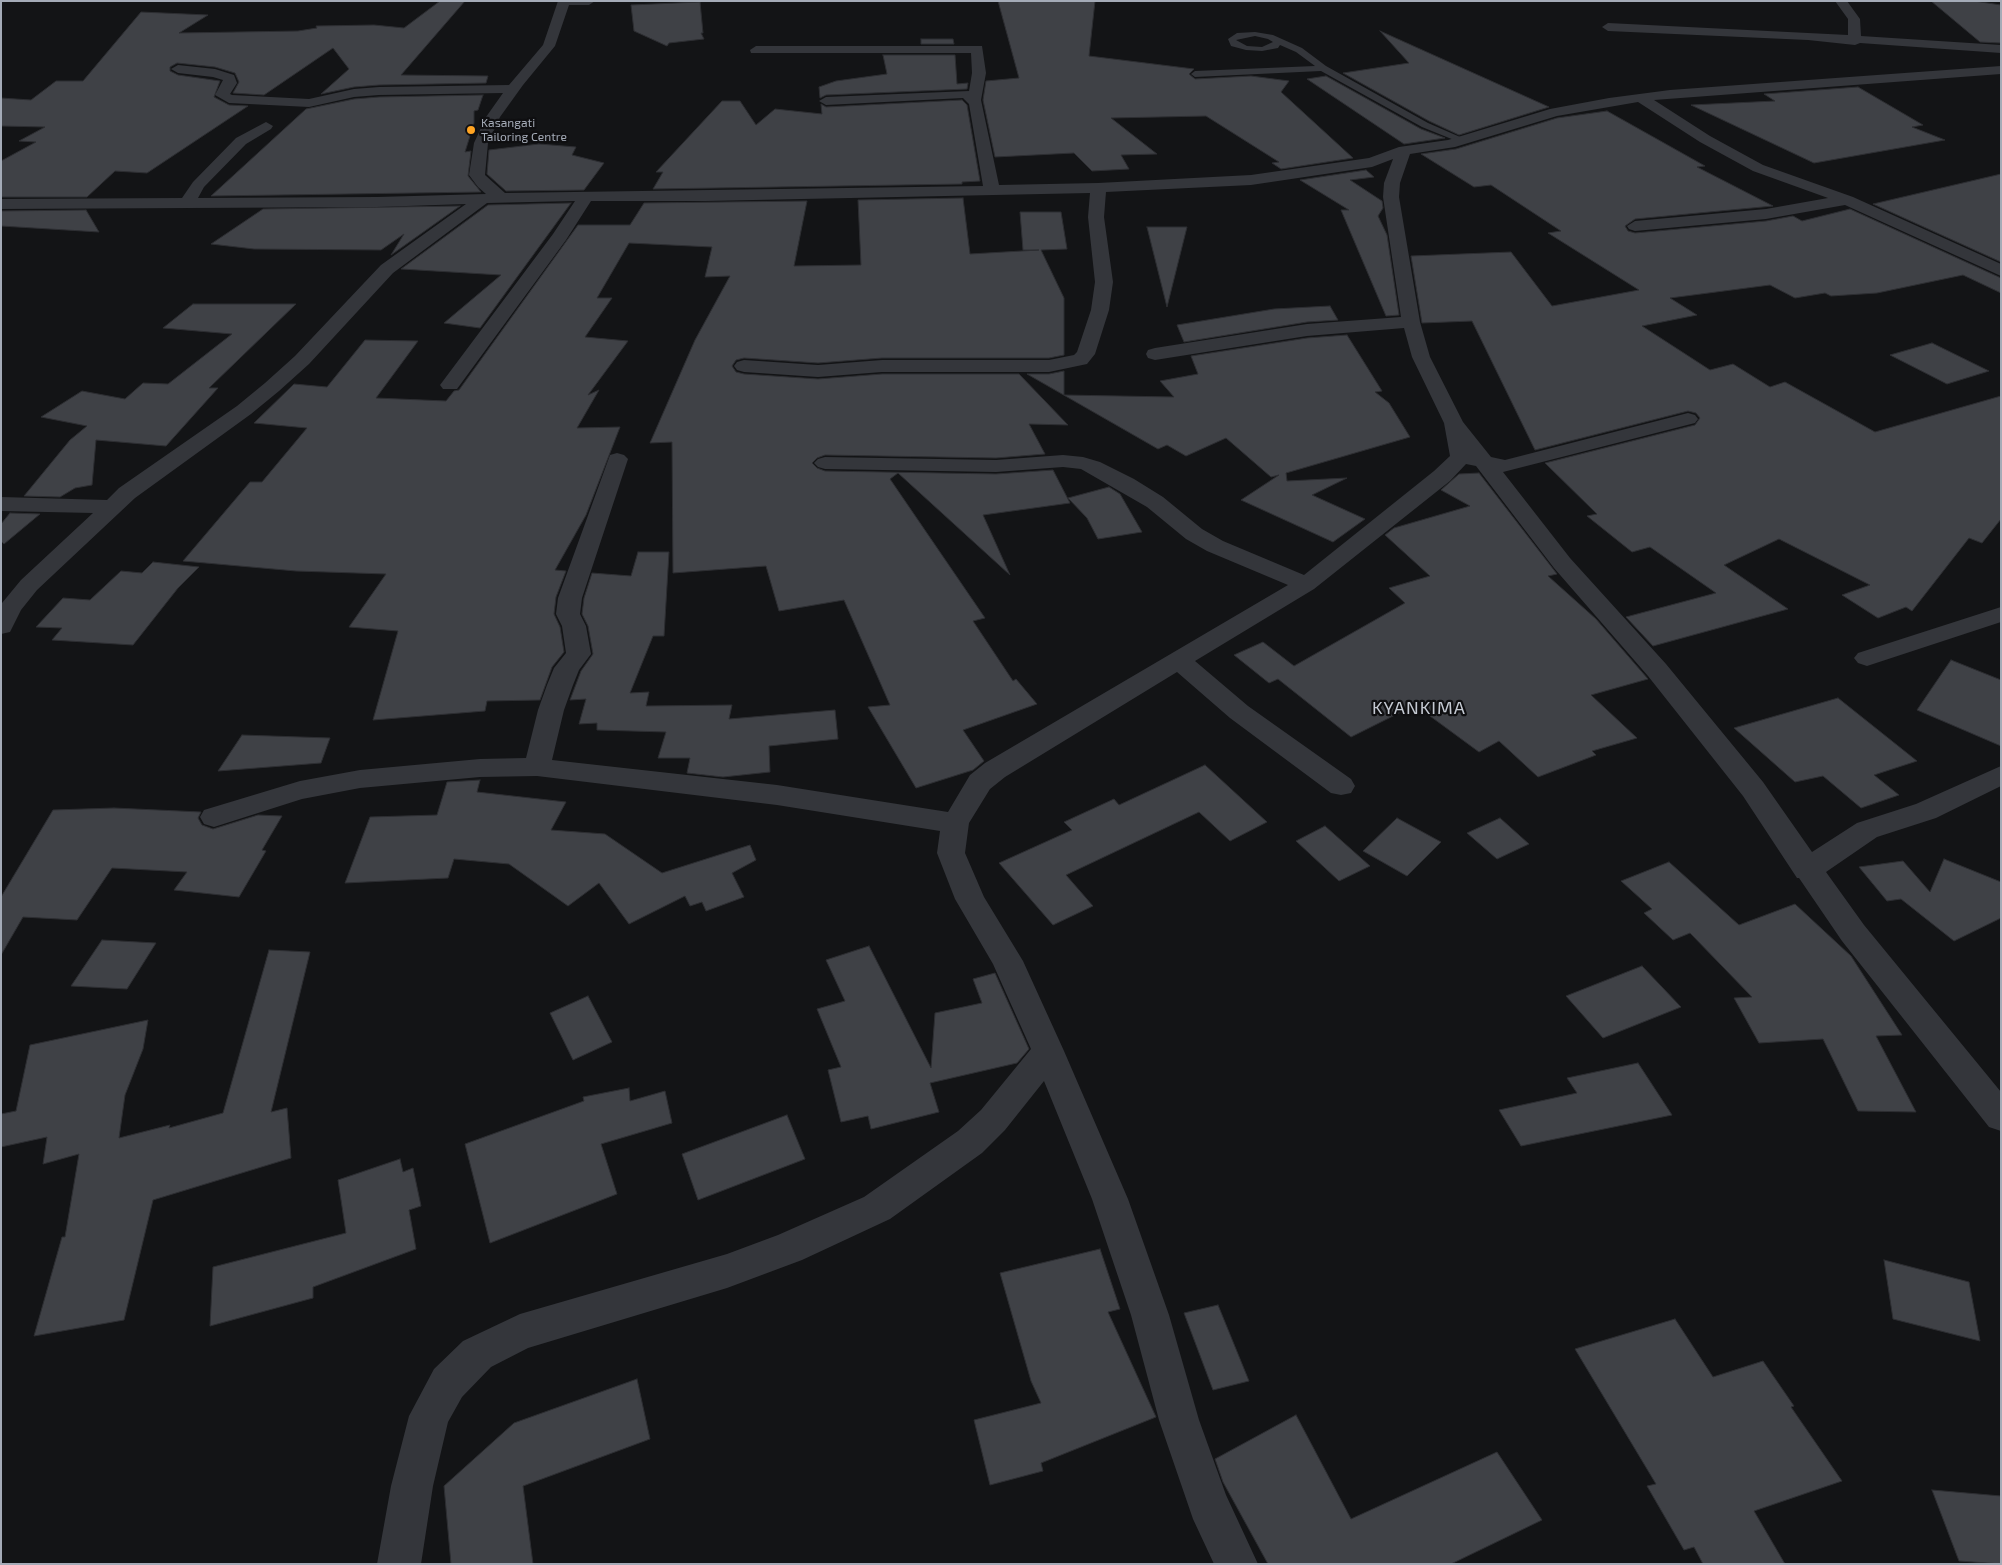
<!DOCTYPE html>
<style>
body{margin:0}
#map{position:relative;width:2002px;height:1565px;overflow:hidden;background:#131416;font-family:"Exo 2",sans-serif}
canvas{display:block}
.frame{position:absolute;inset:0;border:2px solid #a4abb7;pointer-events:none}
</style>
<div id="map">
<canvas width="2002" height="1565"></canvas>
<div class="frame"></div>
</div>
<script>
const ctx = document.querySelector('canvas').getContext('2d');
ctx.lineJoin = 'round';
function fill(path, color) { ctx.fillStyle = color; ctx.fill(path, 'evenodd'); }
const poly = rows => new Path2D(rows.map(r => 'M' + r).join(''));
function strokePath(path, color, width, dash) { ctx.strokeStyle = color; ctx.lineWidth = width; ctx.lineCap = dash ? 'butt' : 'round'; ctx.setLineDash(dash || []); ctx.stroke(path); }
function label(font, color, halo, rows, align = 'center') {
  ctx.font = font + ' "Exo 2",sans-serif'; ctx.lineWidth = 4.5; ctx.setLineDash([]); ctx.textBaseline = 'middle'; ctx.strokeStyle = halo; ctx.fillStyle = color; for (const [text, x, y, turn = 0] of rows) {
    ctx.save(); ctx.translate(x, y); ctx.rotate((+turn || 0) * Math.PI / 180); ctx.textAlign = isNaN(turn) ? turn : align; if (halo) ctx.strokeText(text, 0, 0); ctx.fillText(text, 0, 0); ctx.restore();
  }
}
const building = poly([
 [440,1,465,1,401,75,488,76,486,83,379,85,354,87,321,94,349,69,333,48,264,95,233,93,239,82,235,73,215,67,177,63,170,67,170,71,178,75,220,81,214,97,229,105,248,106,147,173,115,171,87,197,1,197,1,161,36,142,19,141,45,127,1,126,1,98,31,100,56,81,83,81,141,12,208,15,179,33,298,31,317,28,316,26,374,25,404,28,440,1],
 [998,1,1095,1,1089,56,1194,69,1189,74,1195,79,1251,76,1289,81,1281,92,1353,158,1281,169,1272,163,1279,162,1206,116,1111,118,1157,154,1121,155,1129,169,1092,171,1074,153,995,157,983,100,986,81,1019,78,998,1],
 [1931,1,1974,1,2001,5,2001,43,1980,42,1931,1],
 [700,2,703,33,701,33,704,39,669,43,667,46,634,31,631,5,700,2],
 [1380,31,1549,107,1459,135,1429,121,1343,73,1409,63,1380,31],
 [921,39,953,39,954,44,921,44,921,39],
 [883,55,955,55,957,84,968,83,967,89,826,95,820,98,819,87,836,81,887,74,883,55],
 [1326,76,1421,129,1445,138,1404,144,1307,79,1326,76],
 [1858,87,1923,125,1912,127,1945,140,1814,163,1691,105,1775,101,1764,94,1858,87],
 [483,95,478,110,474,111,474,123,465,152,471,151,468,176,481,192,211,196,306,109,354,99,379,97,483,95],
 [962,100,967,105,980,181,962,182,962,184,653,189,663,172,656,172,722,101,740,101,756,125,775,109,822,114,821,104,826,107,962,100],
 [1607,111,1705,166,1697,167,1773,206,1635,219,1625,226,1628,231,1635,233,1766,221,1793,216,1802,221,1850,209,2001,278,2001,293,1963,275,1877,293,1831,296,1825,293,1795,298,1770,285,1670,298,1697,315,1642,326,1710,370,1733,364,1770,387,1785,382,1875,432,2001,396,2001,519,1982,543,1969,538,1912,611,1906,607,1878,618,1842,595,1870,585,1779,539,1724,565,1788,609,1653,646,1626,617,1716,593,1650,547,1632,552,1587,516,1597,514,1545,463,1695,425,1700,418,1696,413,1688,411,1535,450,1472,321,1422,323,1411,256,1511,252,1552,306,1639,290,1548,233,1561,231,1491,185,1474,187,1421,154,1456,149,1557,118,1607,111],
 [539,144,576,147,572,155,604,163,584,190,506,191,487,174,489,150,539,144],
 [1366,170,1374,177,1350,180,1382,201,1383,208,1378,216,1387,235,1399,315,1386,316,1341,210,1349,210,1300,180,1366,170],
 [2001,174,2001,262,1873,204,2001,174],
 [963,198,970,254,1039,250,1023,250,1020,212,1061,212,1067,249,1041,250,1064,298,1064,355,1049,358,882,358,818,363,744,358,736,360,732,366,736,372,744,374,818,379,882,374,1019,374,1068,425,1029,424,1045,454,996,458,825,455,817,458,812,463,817,468,825,471,996,474,1053,470,1070,503,983,515,1010,575,898,473,890,479,985,618,973,621,1013,681,1016,679,1037,704,963,730,984,761,973,770,916,788,868,707,890,705,844,600,779,611,766,566,673,573,672,442,650,443,695,340,730,276,705,277,712,247,629,243,597,298,612,298,585,337,628,341,588,395,599,390,577,428,620,427,586,515,555,570,566,571,556,597,554,614,560,627,564,652,552,667,540,700,487,701,485,711,373,720,398,631,349,627,386,574,296,571,183,561,250,482,262,482,307,428,254,423,294,384,327,387,365,340,418,341,376,398,446,401,454,391,459,390,578,225,630,225,644,203,807,201,794,266,861,265,858,200,963,198],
 [571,203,480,328,444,323,501,275,401,269,488,205,571,203],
 [460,206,391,255,404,234,381,250,254,249,211,244,263,209,460,206],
 [86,210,99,232,1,226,1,211,86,210],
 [1147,227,1187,227,1167,307,1147,227],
 [193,304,296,304,209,388,218,388,166,446,96,440,92,485,75,488,60,497,24,496,70,440,87,426,41,417,82,391,125,399,143,383,168,384,232,334,163,328,193,304],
 [1330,306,1338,320,1307,322,1184,342,1177,325,1274,309,1330,306],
 [1347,335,1382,391,1375,392,1389,403,1410,437,1286,473,1287,481,1347,478,1312,495,1365,519,1333,542,1241,500,1279,475,1271,477,1226,438,1186,456,1167,445,1158,449,1027,374,1049,374,1064,371,1064,395,1174,397,1160,381,1198,374,1191,356,1307,338,1347,335],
 [1932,343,1989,371,1947,384,1890,355,1932,343],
 [1479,473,1557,574,1548,576,1596,619,1648,679,1591,695,1637,738,1592,751,1596,755,1538,777,1499,741,1479,752,1415,705,1351,737,1278,679,1269,683,1234,655,1263,642,1294,666,1405,603,1389,588,1430,576,1385,535,1394,528,1470,506,1441,490,1459,474,1479,473],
 [1109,487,1120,494,1142,532,1098,539,1087,518,1068,498,1109,487],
 [10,513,40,514,4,544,1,541,1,524,10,513],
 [638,552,669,552,664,636,653,636,630,693,649,692,646,706,732,705,729,719,835,710,838,739,769,746,770,772,723,777,687,773,690,758,658,758,666,732,597,730,597,723,579,724,586,699,570,700,581,671,593,654,588,626,582,614,584,598,592,573,631,576,638,552],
 [153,562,199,567,178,588,133,645,52,640,62,628,36,627,63,598,90,600,121,571,142,573,153,562],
 [1951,660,2001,680,2001,746,1917,710,1951,660],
 [1838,698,1917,761,1874,775,1899,795,1861,808,1823,776,1795,782,1734,728,1838,698],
 [242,735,330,738,321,763,218,771,242,735],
 [1205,765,1267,822,1230,841,1199,812,1066,875,1093,906,1053,925,999,863,1072,830,1064,822,1114,799,1119,805,1205,765],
 [480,780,477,792,566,802,551,830,605,834,662,873,750,845,756,860,732,873,744,897,706,911,702,902,690,906,685,896,629,924,599,883,568,906,509,864,454,859,448,878,345,883,370,817,437,815,447,782,480,780],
 [114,808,201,812,198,818,202,825,213,829,258,815,282,816,262,850,266,851,239,897,174,890,187,872,112,868,77,920,23,917,1,955,1,897,53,810,114,808],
 [1397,818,1441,842,1407,876,1363,851,1397,818],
 [1500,818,1529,844,1497,859,1467,833,1500,818],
 [1325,826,1370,866,1339,881,1296,841,1325,826],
 [1944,859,2001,882,2001,918,1954,941,1901,899,1887,901,1859,867,1903,861,1930,892,1944,859],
 [1669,862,1739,925,1795,904,1851,956,1902,1035,1876,1036,1916,1112,1858,1111,1823,1039,1759,1043,1734,998,1752,997,1690,933,1673,940,1644,913,1652,909,1621,881,1669,862],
 [102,940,156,943,127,989,71,986,102,940],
 [869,946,931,1068,935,1013,982,1003,973,979,995,973,1029,1049,1017,1063,930,1083,939,1112,871,1129,868,1116,841,1122,828,1070,841,1067,817,1009,845,1001,826,960,869,946],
 [269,950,310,952,271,1112,287,1108,291,1158,153,1200,124,1320,34,1336,62,1237,65,1237,79,1154,43,1164,47,1137,1,1147,1,1114,16,1111,30,1045,148,1020,143,1049,125,1095,119,1138,170,1125,169,1128,223,1113,269,950],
 [1642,966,1681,1007,1603,1038,1566,996,1642,966],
 [588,996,612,1042,573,1060,550,1013,588,996],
 [1638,1063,1672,1115,1521,1146,1499,1110,1577,1093,1567,1078,1638,1063],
 [629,1088,630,1101,665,1091,672,1123,601,1144,617,1194,490,1243,465,1144,584,1101,583,1097,629,1088],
 [787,1115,805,1159,698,1200,682,1154,787,1115],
 [400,1159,403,1172,413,1168,421,1206,409,1210,416,1249,313,1287,313,1298,210,1326,213,1267,346,1233,338,1180,400,1159],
 [1100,1249,1120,1309,1108,1312,1156,1417,1041,1463,1043,1471,990,1485,974,1420,1041,1403,1031,1381,1000,1273,1100,1249],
 [1884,1260,1969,1282,1980,1341,1893,1319,1884,1260],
 [1218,1305,1249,1381,1213,1390,1184,1313,1218,1305],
 [1675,1319,1713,1377,1763,1361,1794,1406,1791,1407,1842,1481,1754,1511,1785,1564,1703,1564,1694,1547,1684,1550,1647,1486,1656,1484,1575,1349,1675,1319],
 [637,1379,650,1439,523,1486,533,1564,451,1564,444,1486,514,1423,637,1379],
 [1296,1415,1351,1519,1497,1452,1542,1520,1451,1564,1268,1564,1223,1482,1215,1459,1296,1415],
 [1932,1490,2001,1496,2001,1564,1959,1561,1932,1490]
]);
fill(building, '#3f4146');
strokePath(building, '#2d2e32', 1);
fill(poly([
 [1255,32,1273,35,1302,48,1326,66,1428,123,1467,140,1459,142,1422,127,1321,71,1195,77,1191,74,1195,71,1315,66,1296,52,1280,45,1278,48,1262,51,1246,50,1231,46,1228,39,1237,33,1255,32],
 [1255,36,1268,39,1273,42,1262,47,1247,46,1236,40,1255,36]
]), '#34363b');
fill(poly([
 [558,1,595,1,589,5,569,5,555,46,523,85,500,117,488,143,485,175,505,193,983,186,969,104,963,98,826,105,819,101,826,97,969,91,972,73,971,53,751,53,750,50,756,46,982,46,986,73,981,100,999,185,1098,183,1251,175,1369,158,1399,147,1448,140,1550,109,1609,98,1670,90,2001,66,2001,74,1654,100,1710,136,1763,165,1853,197,2001,264,2001,276,1845,205,1766,219,1635,231,1629,229,1627,226,1635,221,1766,209,1828,198,1753,171,1700,142,1638,102,1557,116,1455,147,1410,154,1400,183,1399,197,1420,322,1430,357,1463,422,1491,457,1505,460,1688,413,1695,415,1698,419,1695,423,1503,472,1570,558,1666,664,1763,782,1812,852,1857,823,1916,804,2001,766,2001,786,1936,818,1877,837,1826,872,1864,925,2001,1092,2001,1131,1989,1127,1842,941,1799,878,1797,878,1743,796,1648,676,1554,568,1476,466,1466,464,1450,481,1314,589,1195,661,1248,706,1351,779,1355,786,1351,793,1341,795,1331,793,1230,718,1177,672,1005,777,990,789,969,823,965,853,984,897,1023,961,1064,1051,1128,1199,1169,1315,1199,1420,1226,1495,1258,1564,1214,1564,1193,1519,1159,1420,1131,1315,1092,1199,1044,1081,1005,1130,982,1153,890,1219,802,1260,727,1288,528,1348,491,1367,462,1397,448,1422,433,1486,421,1564,377,1564,391,1486,409,1416,434,1369,463,1341,520,1314,727,1254,778,1235,864,1197,958,1131,981,1110,1031,1049,993,964,955,899,937,853,940,831,777,805,537,776,480,777,360,788,302,799,214,827,204,824,200,817,204,810,300,781,360,770,480,759,526,758,538,710,547,685,554,668,566,653,562,626,556,614,558,598,610,455,617,453,624,455,628,459,582,598,580,614,586,626,591,654,579,670,573,685,564,710,552,760,777,785,948,812,970,775,985,763,1288,585,1207,551,1186,539,1147,507,1081,469,1063,467,996,472,825,469,818,467,814,463,818,459,825,457,996,460,1063,455,1083,457,1100,462,1134,479,1163,497,1202,529,1223,541,1304,575,1434,471,1450,456,1444,423,1412,357,1404,328,1307,336,1155,360,1148,358,1146,354,1148,350,1155,348,1307,324,1401,317,1383,197,1384,183,1393,159,1372,167,1251,185,1106,192,1104,217,1113,282,1109,310,1095,354,1087,364,1049,372,882,372,818,377,744,372,737,370,734,366,737,362,744,360,818,365,882,360,1049,360,1074,355,1077,352,1091,310,1095,282,1088,217,1090,193,706,201,591,201,566,240,457,389,443,389,440,385,443,381,553,234,575,201,487,203,393,273,309,364,279,391,251,414,135,498,37,590,21,610,10,632,1,634,2,603,21,580,93,513,1,511,1,497,107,500,119,488,237,406,265,383,295,356,381,265,466,204,377,207,1,209,1,199,182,198,193,182,236,138,266,122,273,126,271,129,246,144,204,187,198,198,377,197,486,194,478,187,469,175,474,143,486,117,503,93,379,95,354,97,309,107,229,103,215,95,223,80,213,77,178,73,171,69,178,65,215,69,234,75,237,83,230,94,232,95,309,99,354,89,379,87,509,85,543,45,558,1],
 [1835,1,1847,1,1860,19,1861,36,2001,45,2001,53,1860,43,1855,45,1808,40,1608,31,1602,27,1608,23,1848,35,1848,19,1835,1],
 [2001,607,2001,622,1867,666,1858,663,1854,658,1858,653,2001,607]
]), '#34363b');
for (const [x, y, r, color] of [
 [471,130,5,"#ffa422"]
]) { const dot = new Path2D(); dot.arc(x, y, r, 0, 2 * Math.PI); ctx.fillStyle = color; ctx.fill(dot); strokePath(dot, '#0f0f11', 2); }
label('12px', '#a4abb7', '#0f0f11', [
 ["Kasangati",481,123],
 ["Tailoring Centre",481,137]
], 'left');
ctx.letterSpacing = '1px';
label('18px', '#c5cad3', '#0f0f11', [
 ["KYANKIMA",1419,708]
]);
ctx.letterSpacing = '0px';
</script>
